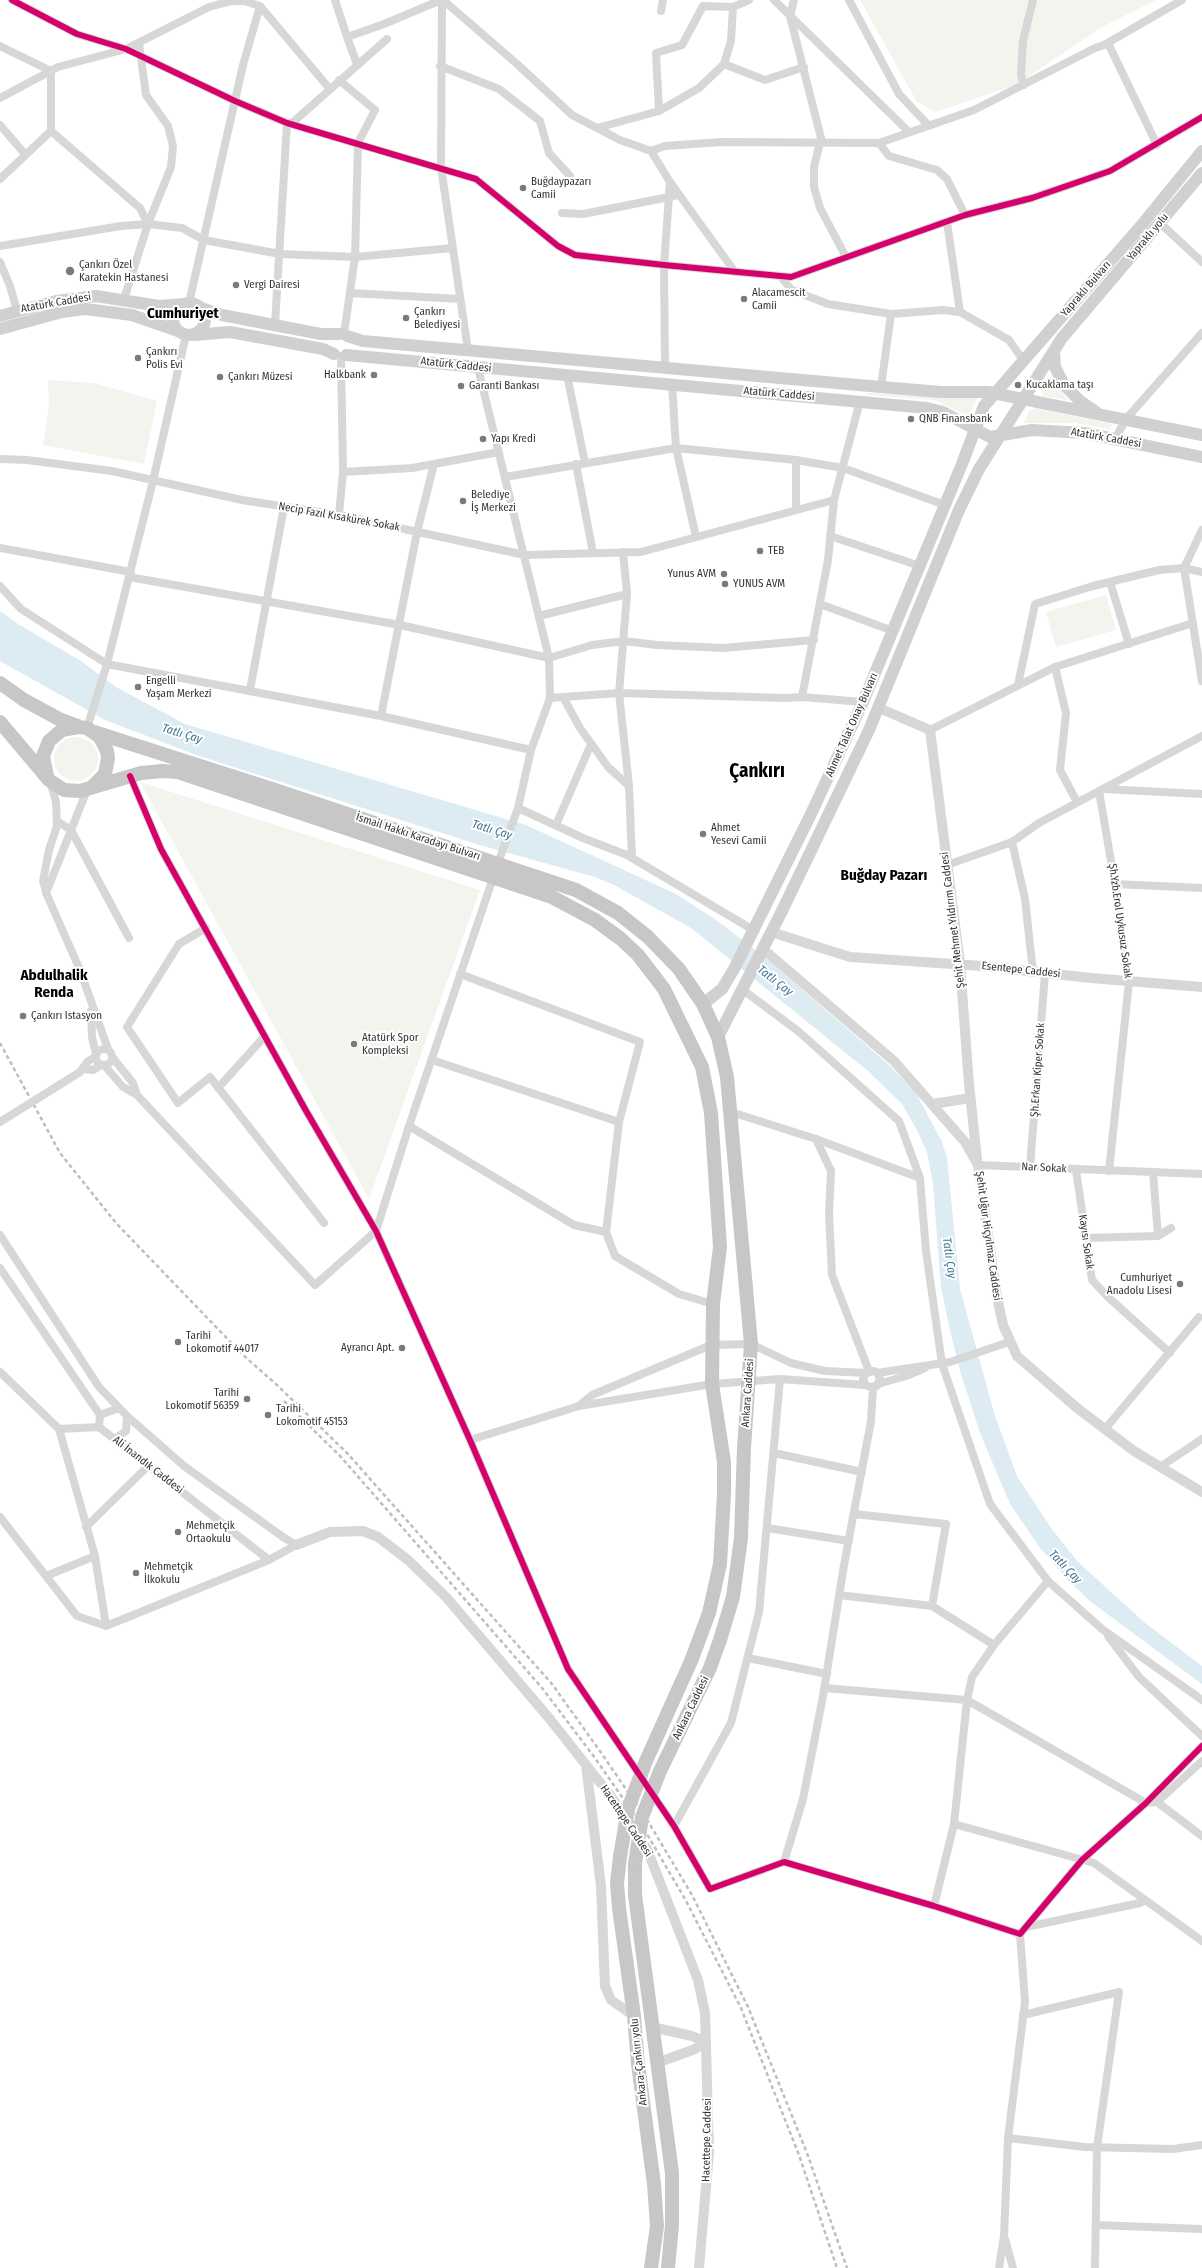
<!DOCTYPE html>
<meta charset="utf-8">
<style>
body{margin:0}
canvas{display:block;background:#fff}
</style>
<canvas width="1202" height="2268"></canvas>
<script>
const ctx = document.querySelector('canvas').getContext('2d');
ctx.lineJoin = 'round';
function fill(path, color) { ctx.fillStyle = color; ctx.fill(path, 'evenodd'); }
const poly = rows => new Path2D(rows.map(r => 'M' + r).join(''));
function strokePath(path, color, width, dash) { ctx.strokeStyle = color; ctx.lineWidth = width; ctx.lineCap = dash ? 'butt' : 'round'; ctx.setLineDash(dash || []); ctx.stroke(path); }
function label(font, color, halo, rows, align = 'center') {
  ctx.font = font + ' "Fira Sans Condensed",sans-serif'; ctx.lineWidth = 4; ctx.setLineDash([]); ctx.textBaseline = 'middle'; ctx.strokeStyle = halo; ctx.fillStyle = color; for (const [text, x, y, turn = 0] of rows) {
    ctx.save(); ctx.translate(x, y); ctx.rotate((+turn || 0) * Math.PI / 180); ctx.textAlign = isNaN(turn) ? turn : align; if (halo) ctx.strokeText(text, 0, 0); ctx.fillText(text, 0, 0); ctx.restore();
  }
}
fill(poly([
 [860,0,1156,0,1100,28,1018,84,936,112,917,102],
 [1050,376,1061,392,1068,400,1042,396],
 [48,380,94,383,157,401,144,464,43,445,49,405],
 [867,393,977,397,977,399,968,416,935,400,866,395],
 [1035,408,1045,410,1112,424,1110,429,1075,423,1024,423,1029,411],
 [1106,595,1116,630,1056,647,1046,612],
 '54 759a22 22 0 1 1 44 0a22 22 0 1 1-44 0Z',
 [140,782,480,890,369,1199]
]), '#f1f5ed');
fill(poly([
 [0,611,18,624,81,661,116,687,185,724,526,825,676,894,719,922,767,959,888,1064,916,1093,942,1142,947,1158,960,1289,995,1416,1017,1476,1051,1528,1078,1562,1144,1622,1202,1666,1202,1684,1091,1602,1068,1580,1040,1548,1010,1504,980,1433,960,1371,949,1326,941,1287,933,1184,927,1152,918,1132,902,1104,868,1071,691,928,614,885,595,877,483,846,199,756,105,720,0,661]
]), '#ddebf3');
strokePath(poly([
 [12,0,77,34,126,49,235,101,287,123,476,179,558,246,575,255,664,265,791,277,965,215,1032,198,1110,171,1202,117],
 [335,0,347,37],
 [442,0,441,167,468,351],
 [443,0,517,64,572,115,620,140,651,151,670,182,735,272],
 [774,0,909,132],
 [794,0,790,16,821,138,814,167,814,187,820,208,846,257],
 [849,0,899,94,928,125],
 [661,11,663,0],
 [1108,43,1157,145],
 [0,46,51,71,51,131,0,179],
 [357,64,347,37,384,24,441,0],
 [724,64,765,80,804,67],
 [440,66,499,89,540,121,549,153,570,176],
 [339,80,375,110,358,143,355,257,344,334],
 [1024,85,1021,75,1023,41,1033,0],
 [0,98,58,67,126,49,209,7,232,1,244,1,260,6],
 [659,111,656,53,682,45,703,6,733,7,749,0],
 [291,124,387,39],
 [0,125,25,154],
 [597,128,659,111,699,88,724,64,731,41,733,7],
 [51,131,140,208,148,224,171,167,173,146,168,126,146,95,139,43],
 [879,143,889,156,937,170,947,179,965,215],
 [651,151,665,146,722,142,879,143,974,110,1095,48,1104,45,1182,0],
 [562,213,583,214,674,196],
 [947,222,960,312],
 [1160,223,1202,262],
 [0,246,121,226,148,224,182,228,204,240,280,254,355,257,453,248],
 [0,262,10,286,17,311],
 [780,276,792,290,828,304,891,314,943,310,960,312,1009,340,1023,360],
 [350,293,460,299],
 [124,299,148,224],
 [189,303,243,65,260,6,329,88],
 [275,325,287,123],
 [665,367,664,265,670,182],
 [478,368,549,658,550,698,531,750,518,808,498,863],
 [567,375,585,463],
 [672,383,676,448,696,537],
 [881,387,891,314],
 [1115,439,1126,419,1202,333],
 [0,459,27,460,112,471,242,500,339,515,525,555,641,552,834,500],
 [796,460,796,510],
 [576,464,593,553],
 [343,472,412,468,499,452],
 [505,477,676,448,796,460,843,468,945,505],
 [339,515,343,472,341,356],
 [1202,530,1184,568,1202,681],
 [830,536,920,566],
 [0,548,131,572],
 [623,552,627,594,619,693,629,786,632,858],
 [129,577,400,625,549,658,592,645,624,641,657,645,723,648,814,640],
 [1110,582,1129,644],
 [0,586,21,609,107,664,381,716,531,750],
 [820,604,893,631],
 [539,616,627,594],
 [1055,667,1066,713,1060,770,1077,802],
 [1018,685,1035,604,1093,586,1159,570,1184,568,1202,572],
 [250,690,284,507],
 [563,697,580,728,608,767,629,786],
 [802,697,828,560,834,500,860,401],
 [550,698,619,693,785,698,802,697,863,702],
 [381,716,417,532,434,464],
 [87,728,107,664,153,481,186,335],
 [930,730,1055,667,1193,623],
 [130,776,161,849,305,1109,376,1231,470,1440,568,1669,674,1826,710,1889,784,1862,934,1906,1020,1934,1082,1860,1146,1803,1202,1746],
 [50,781,56,802,57,826,49,850,43,881,47,895,80,970,108,1049],
 [1103,789,1202,794],
 [1099,791,1115,884,1129,982,1109,1171],
 [518,808,583,838,627,855,755,931],
 [57,821,71,830,129,938],
 [556,825,591,744],
 [1012,842,1025,899,1033,972],
 [947,865,1012,842,1039,823,1202,736],
 [1115,884,1202,888],
 [46,893,87,790],
 [206,928,179,944,127,1027,178,1103,210,1077,324,1223],
 [460,974,640,1042,619,1122,606,1232,615,1256,679,1294,713,1304],
 [743,990,798,1031,899,1121,920,1178,926,1251,942,1364,990,1504,1048,1581,1102,1629,1202,1700],
 [91,1011,92,1037,96,1054],
 '96 1057a8 8 0 1 1 16 0a8 8 0 1 1-16 0Z',
 [113,1058,133,1083,137,1095],
 [432,1060,619,1122],
 [104,1065,123,1087,137,1095,315,1285,376,1231,409,1126,493,878],
 [84,1069,93,1070,101,1065],
 [80,1072,87,1062,96,1056],
 [218,1088,265,1036],
 [731,1112,816,1139,920,1178],
 [409,1126,574,1225,606,1232],
 [816,1139,831,1171,829,1215,832,1275,869,1371],
 [978,1165,1202,1174],
 [1030,1167,1045,973],
 [1076,1170,1092,1280,1108,1297,1170,1353],
 [1153,1172,1158,1236],
 [0,1235,99,1387,127,1416,184,1466,283,1537,296,1545],
 [1085,1238,1158,1236,1171,1228],
 [0,1268,100,1415,99,1427],
 [0,1372,59,1429,99,1427,269,1560,296,1545],
 [877,1373,950,1362,1009,1342],
 [878,1384,906,1376,925,1368],
 [580,1405,592,1395,711,1345,751,1344,791,1363,825,1371,866,1373,874,1371,877,1373,880,1378,877,1386,871,1387,865,1385,863,1379,866,1373],
 [100,1415,119,1408],
 [59,1429,95,1556,106,1626],
 [1105,1429,1199,1317],
 [115,1439,126,1431,127,1416],
 [470,1440,579,1406,712,1384,780,1379,865,1385],
 [774,1453,862,1472],
 [1160,1467,1202,1439],
 [0,1517,77,1616,106,1626,269,1560],
 [86,1527,149,1465],
 [767,1528,849,1541],
 [46,1576,95,1556],
 [839,1595,932,1606,946,1524,854,1514],
 [932,1606,994,1645],
 [1108,1636,1139,1677,1202,1736],
 [748,1658,827,1674],
 [824,1688,967,1700,1146,1803,1157,1802,1202,1836],
 [1157,1802,1202,1761],
 [954,1824,1094,1863,1202,1941],
 [674,1826,731,1723,759,1612,780,1379],
 [784,1862,803,1799,823,1696,844,1565,871,1421,873,1387],
 [934,1906,954,1824,967,1700,972,1677,994,1645,1048,1581],
 [1026,1927,1140,1903,1145,1900],
 [1023,2015,1119,1992,1097,2147,1095,2268],
 [1008,2138,1085,2147,1173,2149,1202,2145],
 [1096,2225,1202,2229],
 [1005,2239,1013,2268],
 [999,2268,1004,2236,1008,2138,1025,2002,1020,1934]
]), '#d7d7d7', 8);
strokePath(poly([
 [879,708,930,730,960,964,969,1084,977,1159],
 [771,932,850,957,982,966,1091,978,1202,987],
 [763,949,894,1061,965,1142,978,1165,997,1297,1003,1325,1017,1356,1077,1408,1134,1451,1202,1492],
 [933,1104,970,1098],
 [296,1545,330,1532,363,1531,378,1537,408,1560,446,1597,549,1718,613,1799,647,1849,698,1980,705,2013,709,2152,699,2268],
 [586,1765,601,1886,605,1986,611,2000,634,2016],
 [652,2027,692,2036,704,2041],
 [657,2063,695,2049,706,2041]
]), '#d7d7d7', 10);
strokePath(poly([
 '173 319a16 16 0 1 1 32 0a16 16 0 1 1-32 0Z',
 [201,308,222,315,321,334,340,334],
 [0,316,56,301,96,296,159,306,184,304],
 [0,329,62,312,85,309,132,315,178,331],
 [194,335,230,332,323,349,334,354],
 [347,336,363,341,881,387,941,392,988,392,1202,435],
 [1054,352,1055,367,1064,385,1080,401,1096,412],
 [346,355,927,408,943,412,990,437,1032,430,1085,433,1202,457],
 [703,1004,722,989,734,969,810,816,863,702,962,464,984,406,1140,227,1202,151],
 [718,1037,782,911,869,730,959,510,979,469,1062,338,1202,173]
]), '#d0d0d0', 12);
strokePath(poly([
 [0,683,24,700,59,719,78,726],
 [0,722,49,780,64,790,80,791,141,773,163,771,178,772,552,897,595,920,621,939,638,955,664,989,702,1067,711,1113,720,1247,713,1304,712,1384,724,1462,724,1494,720,1564,709,1613,691,1661,646,1761],
 [94,732,275,790,576,890,618,913,648,937,679,969,703,1004,718,1037,727,1077,751,1344,744,1448,741,1538,733,1597,720,1640,710,1668,660,1771],
 [47,776,43,756,49,741,62,730,78,727,87,728,100,737,107,751,108,758,105,774,92,787],
 [620,1857,617,1883,619,1908,634,2016,638,2064,654,2184,657,2226,651,2268],
 [635,1864,635,1895,672,2173,672,2225,668,2268]
]), '#c7c7c7', 14);
strokePath(poly([
 [0,1043,60,1153,116,1223,242,1354,278,1386,347,1453,552,1684,602,1754,649,1823,692,1895,748,2007,807,2153,847,2268],
 [284,1401,341,1457,542,1688,595,1758,644,1829,685,1899,741,2008,799,2155,837,2268]
]), '#bebebe', 2.5, [4, 3]);
strokePath(poly([
 [0,1122,80,1072]
]), '#d7d7d7', 8);
strokePath(poly([
 [620,1857,628,1809,646,1761],
 [635,1864,642,1817,660,1771]
]), '#c7c7c7', 14);
strokePath(poly([
 [12,0,77,34,126,49,235,101,287,123,476,179,558,246,575,255,664,265,791,277,965,215,1032,198,1110,171,1202,117],
 [130,776,161,849,305,1109,376,1231,470,1440,568,1669,674,1826,710,1889,784,1862,934,1906,1020,1934,1082,1860,1146,1803,1202,1746]
]), '#d6006c', 6);
for (const [x, y, r, color] of [
 [523,188,4,"#7a7a7a"],
 [70,271,5,"#7a7a7a"],
 [236,285,4,"#7a7a7a"],
 [744,299,4,"#7a7a7a"],
 [406,318,4,"#7a7a7a"],
 [138,358,4,"#7a7a7a"],
 [374,375,4,"#7a7a7a"],
 [220,377,4,"#7a7a7a"],
 [1018,385,4,"#7a7a7a"],
 [461,386,4,"#7a7a7a"],
 [911,419,4,"#7a7a7a"],
 [483,439,4,"#7a7a7a"],
 [463,501,4,"#7a7a7a"],
 [760,551,4,"#7a7a7a"],
 [724,574,4,"#7a7a7a"],
 [725,584,4,"#7a7a7a"],
 [138,687,4,"#7a7a7a"],
 [703,834,4,"#7a7a7a"],
 [23,1016,4,"#7a7a7a"],
 [354,1044,4,"#7a7a7a"],
 [1180,1284,4,"#7a7a7a"],
 [178,1342,4,"#7a7a7a"],
 [402,1348,4,"#7a7a7a"],
 [247,1399,4,"#7a7a7a"],
 [268,1415,4,"#7a7a7a"],
 [178,1532,4,"#7a7a7a"],
 [136,1573,4,"#7a7a7a"]
]) { const dot = new Path2D(); dot.arc(x, y, r, 0, 2 * Math.PI); ctx.fillStyle = color; ctx.fill(dot); strokePath(dot, '#fff', 1.5); }
label('11px', '#333', '#fff', [
 ["Buğdaypazarı",531,182],
 ["Camii",531,195],
 ["Çankırı Özel",79,265],
 ["Karatekin Hastanesi",79,278],
 ["Vergi Dairesi",244,285],
 ["Alacamescit",752,293],
 ["Camii",752,306],
 ["Çankırı",414,312],
 ["Belediyesi",414,325],
 ["Çankırı",146,352],
 ["Polis Evi",146,365],
 ["Halkbank",366,375,"right"],
 ["Çankırı Müzesi",228,377],
 ["Kucaklama taşı",1026,385],
 ["Garanti Bankası",469,386],
 ["QNB Finansbank",919,419],
 ["Yapı Kredi",491,439],
 ["Belediye",471,495],
 ["İş Merkezi",471,508],
 ["TEB",768,551],
 ["Yunus AVM",716,574,"right"],
 ["YUNUS AVM",733,584],
 ["Engelli",146,681],
 ["Yaşam Merkezi",146,694],
 ["Ahmet",711,828],
 ["Yesevi Camii",711,841],
 ["Çankırı Istasyon",31,1016],
 ["Atatürk Spor",362,1038],
 ["Kompleksi",362,1051],
 ["Cumhuriyet",1172,1278,"right"],
 ["Anadolu Lisesi",1172,1291,"right"],
 ["Tarihi",186,1336],
 ["Lokomotif 44017",186,1349],
 ["Ayrancı Apt.",394,1348,"right"],
 ["Tarihi",239,1393,"right"],
 ["Lokomotif 56359",239,1406,"right"],
 ["Tarihi",276,1409],
 ["Lokomotif 45153",276,1422],
 ["Mehmetçik",186,1526],
 ["Ortaokulu",186,1539],
 ["Mehmetçik",144,1567],
 ["İlkokulu",144,1580]
], 'left');
label('11px', '#333', '#fff', [
 ["Yapraklı yolu",1148,237,-50],
 ["Yapraklı Bulvarı",1086,289,-49],
 ["Atatürk Caddesi",56,303,-10],
 ["Atatürk Caddesi",456,365,6],
 ["Atatürk Caddesi",779,394,5],
 ["Atatürk Caddesi",1106,438,10],
 ["Necip Fazıl Kısakürek Sokak",339,517,10],
 ["Ahmet Talat Onay Bulvarı",852,725,-66],
 ["İsmail Hakkı Karadayı Bulvarı",418,837,18],
 ["Şehit Mehmet Yıldırım Caddesi",953,920,-97],
 ["Şh.Yzb.Erol Uykusuz Sokak",1120,921,82],
 ["Esentepe Caddesi",1021,970,6],
 ["Şh.Erkan Kiper Sokak",1038,1070,-86],
 ["Nar Sokak",1044,1168,3],
 ["Şehit Uğur Hiçyılmaz Caddesi",988,1236,82],
 ["Kayısı Sokak",1086,1242,82],
 ["Ankara Caddesi",748,1393,-86],
 ["Ali İnandık Caddesi",148,1465,38],
 ["Ankara Caddesi",691,1708,-64],
 ["Hacettepe Caddesi",626,1821,56],
 ["Ankara-Çankırı yolu",639,2062,-96],
 ["Hacettepe Caddesi",707,2140,-89]
]);
label('italic 12px', '#3f7597', '#fff', [
 ["Tatlı Çay",182,734,17],
 ["Tatlı Çay",492,830,17],
 ["Tatlı Çay",775,981,38],
 ["Tatlı Çay",949,1258,82],
 ["Tatlı Çay",1065,1567,46]
]);
label('bold 15px', '#000', '#fff', [
 ["Cumhuriyet",183,314],
 ["Buğday Pazarı",884,876],
 ["Abdulhalik",54,976],
 ["Renda",54,993]
]);
label('bold 19px', '#000', '#fff', [
 ["Çankırı",757,772]
]);
</script>
